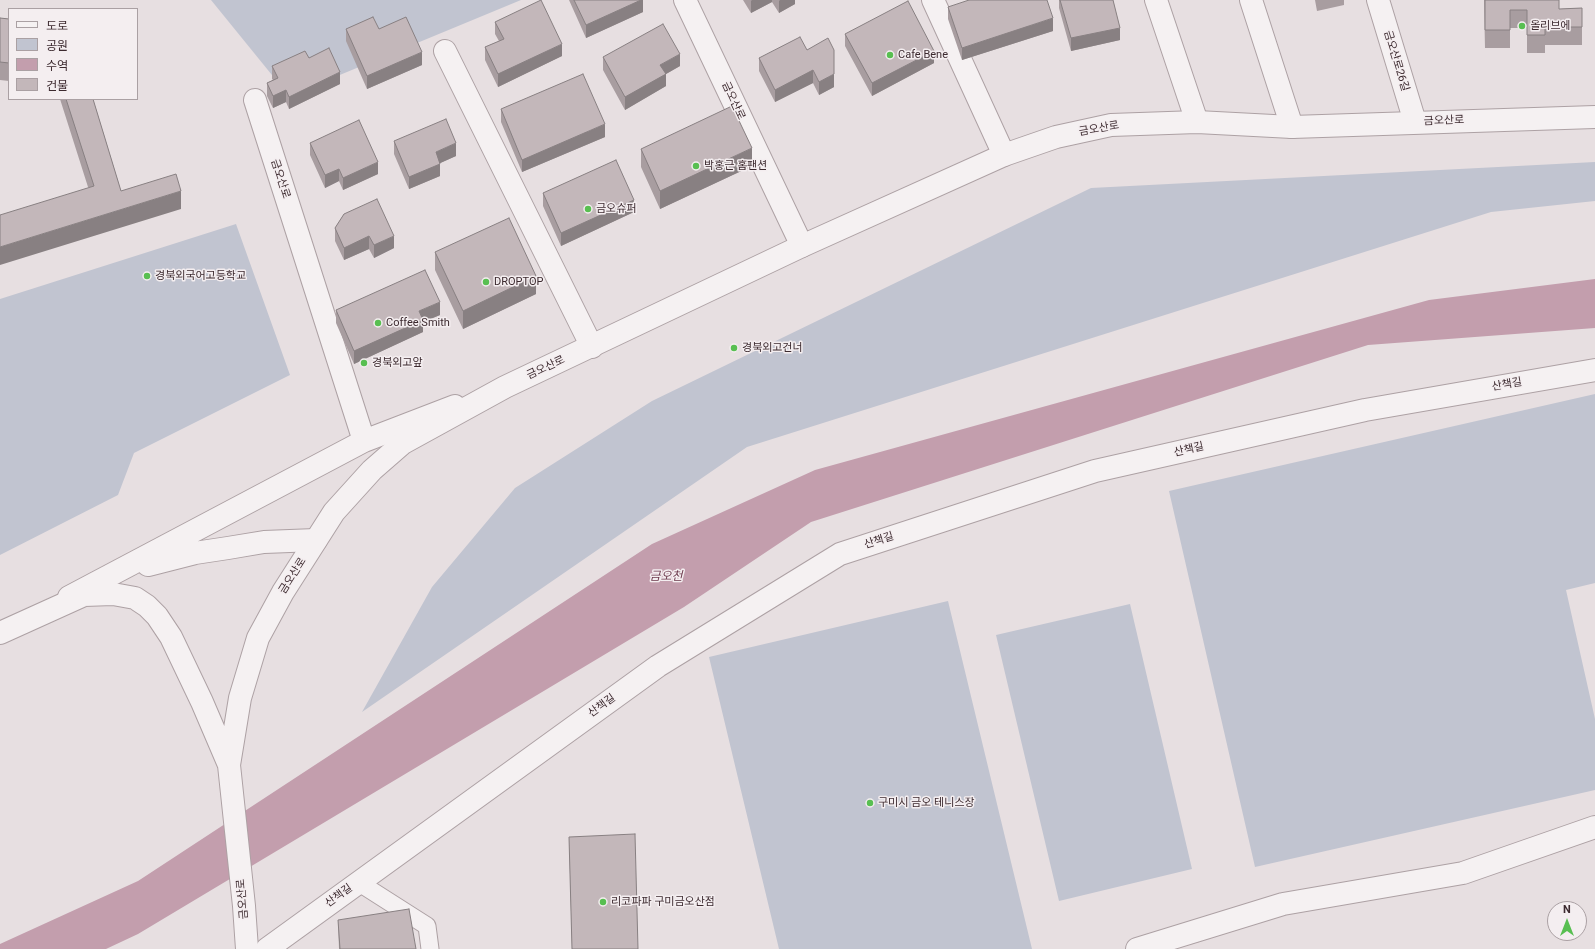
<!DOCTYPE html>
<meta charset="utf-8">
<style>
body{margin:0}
#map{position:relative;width:1595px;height:949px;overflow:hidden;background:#e7dfe1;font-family:Roboto,"Noto Sans KR",sans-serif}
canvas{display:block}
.legend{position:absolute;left:8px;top:8px;width:130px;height:92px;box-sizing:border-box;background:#f4eef0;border:1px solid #aaa0a3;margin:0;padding:5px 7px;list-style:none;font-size:12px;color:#3c2a2f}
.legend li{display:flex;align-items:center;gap:8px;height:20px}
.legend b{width:20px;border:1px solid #aaa0a3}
.north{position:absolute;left:1547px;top:901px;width:40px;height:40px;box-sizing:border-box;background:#f4eef0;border:1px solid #aaa0a3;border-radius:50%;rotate:0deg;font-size:11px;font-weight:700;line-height:16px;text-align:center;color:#3c2a2f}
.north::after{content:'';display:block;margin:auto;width:14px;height:18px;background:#58bf51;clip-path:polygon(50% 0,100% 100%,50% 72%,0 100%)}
</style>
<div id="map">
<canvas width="1595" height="949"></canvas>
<ul class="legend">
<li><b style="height:5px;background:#f5f1f2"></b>도로</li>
<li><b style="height:11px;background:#c1c4d0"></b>공원</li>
<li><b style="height:11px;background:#c39ead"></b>수역</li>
<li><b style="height:11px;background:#c3b7ba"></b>건물</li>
</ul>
<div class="north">N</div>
</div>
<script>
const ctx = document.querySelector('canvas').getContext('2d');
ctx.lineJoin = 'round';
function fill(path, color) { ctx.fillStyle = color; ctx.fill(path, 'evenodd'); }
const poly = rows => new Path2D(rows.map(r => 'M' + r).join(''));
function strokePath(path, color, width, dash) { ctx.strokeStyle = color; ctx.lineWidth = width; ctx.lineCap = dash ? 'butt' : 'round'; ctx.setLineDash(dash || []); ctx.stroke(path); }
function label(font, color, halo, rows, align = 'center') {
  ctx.font = font + ' Roboto,"Noto Sans KR",sans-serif'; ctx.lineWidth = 3; ctx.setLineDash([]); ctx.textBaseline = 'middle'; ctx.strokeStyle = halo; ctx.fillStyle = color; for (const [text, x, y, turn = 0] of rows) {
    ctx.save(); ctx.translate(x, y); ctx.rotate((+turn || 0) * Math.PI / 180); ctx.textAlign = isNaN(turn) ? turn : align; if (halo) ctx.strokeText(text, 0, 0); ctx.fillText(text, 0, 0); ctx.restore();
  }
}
fill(poly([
 [211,0,521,0,289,96],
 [1595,162,1595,201,1491,212,747,447,362,712,432,587,515,488,652,401,1091,188],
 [236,224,290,375,134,453,118,495,0,555,0,299],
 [1595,394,1595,583,1566,590,1595,719,1595,790,1255,867,1169,491],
 [948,601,1032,949,779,949,709,657],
 [1130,604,1192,869,1059,901,996,635]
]), '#c1c4d0');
fill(poly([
 [1595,279,1595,328,1368,345,811,522,684,607,138,934,106,949,0,949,0,944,138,881,652,544,815,470,1429,300]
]), '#c39ead');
const service = poly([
 [358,882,427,926,430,949]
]);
const minor = poly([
 [685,0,802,246],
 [933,0,1004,155],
 [1156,0,1197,122],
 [1251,0,1292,127],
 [1378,0,1415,122],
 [445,51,592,347],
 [255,100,364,441],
 [148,565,195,553,228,548,264,542,316,540],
 [69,597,364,441,455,406],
 [267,949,658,666,840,554,1095,471,1365,410,1595,370],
 [1137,949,1283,904,1463,873,1595,827]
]);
const tertiary = poly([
 [0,633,84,595,113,594,135,598,147,606,157,616,171,637,202,702,229,765],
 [247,949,244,906,229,765,240,698,258,638,283,592,334,512,372,470,403,443,505,387,802,246,1004,155,1056,137,1111,125,1197,122,1292,127,1595,117]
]);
strokePath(service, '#ada1a4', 19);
strokePath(minor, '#ada1a4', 24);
strokePath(tertiary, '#ada1a4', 24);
strokePath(service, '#f5f1f2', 17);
strokePath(minor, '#f5f1f2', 22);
strokePath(tertiary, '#f5f1f2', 22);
fill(poly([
 [569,0,643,0,643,12,586,38],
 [743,0,795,0,795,4,779,13,772,2,751,13],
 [1059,0,1113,0,1120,40,1071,51,1059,8],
 [1315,0,1344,0,1344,5,1317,11],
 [1484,0,1559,9,1582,8,1582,45,1545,45,1545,53,1527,53,1527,28,1510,28,1510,48,1485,48],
 [948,7,1053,31,962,60,948,19],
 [0,18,9,19,9,81,0,80],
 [495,22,562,56,498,87,485,60,485,47,499,41,495,34],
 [346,29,379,29,422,65,367,89,346,41],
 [845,34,934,63,872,96,845,46],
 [807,50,834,87,819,95,813,83,775,102,759,71,759,58],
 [603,57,680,66,666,74,666,86,625,110,603,70],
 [309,58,340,84,289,109,286,102,273,108,267,96,267,83,273,80,272,79,272,66],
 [60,99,93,99,121,191,181,209,88,187],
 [501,109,605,137,522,172,501,122],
 [394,141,456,156,440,163,440,176,409,189,394,154],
 [310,143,378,174,343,190,339,181,325,188,310,155],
 [641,149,752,166,660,209,641,167],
 [543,193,634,212,561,246,543,206],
 [344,214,394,248,374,258,369,249,344,260,335,241,335,228],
 [435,252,536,294,463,329,435,270],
 [336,310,440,315,423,322,423,332,354,364,336,323],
 [569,837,638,949,572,949],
 [338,920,416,949,339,949]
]), '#a89da0');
fill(poly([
 [641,0,643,0,643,12,586,38,586,25],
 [752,0,772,0,772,2,751,13,751,1],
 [780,0,795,0,795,4,779,13,779,1],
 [1053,18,1053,31,962,60,962,48],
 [1120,28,1120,40,1071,51,1071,38],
 [562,44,562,56,498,87,498,74],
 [934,51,934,63,872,96,872,83],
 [422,52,422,65,367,89,367,76],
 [680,54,680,66,666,74,666,86,625,110,625,97,660,65],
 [813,70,813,83,775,102,775,90],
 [340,72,340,84,289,109,289,97],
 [834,74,834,87,819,95,819,82],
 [286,90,286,102,273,108,273,96],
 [605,124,605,137,522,172,522,160],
 [456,143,456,156,436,165,436,152],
 [752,148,752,166,660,209,660,191],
 [378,162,378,174,343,190,343,178],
 [440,164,440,176,409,189,409,177],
 [339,169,339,181,325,188,325,175],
 [181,191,181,209,0,265,0,247],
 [634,200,634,212,561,246,561,233],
 [369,236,369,249,344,260,344,248],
 [394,236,394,248,374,258,374,245],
 [536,276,536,294,463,329,463,311],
 [440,302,440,315,423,322,423,332,354,364,354,351,419,311]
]), '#888082');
const building = poly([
 [541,0,562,44,498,74,485,47,504,39,495,22,541,0],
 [574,0,641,0,586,25,574,0],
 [969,0,1047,0,1053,18,962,48,948,7,969,0],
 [1060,0,1113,0,1120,28,1071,38,1060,0],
 [1485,0,1559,0,1559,9,1582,8,1582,27,1545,27,1545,35,1527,35,1527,10,1510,10,1510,30,1485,30,1485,0],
 [908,1,934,51,872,83,845,34,908,1],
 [373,17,379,29,406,17,422,52,367,76,346,29,373,17],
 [0,18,9,19,9,63,0,62,0,18],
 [663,24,680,54,660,65,666,74,625,97,603,57,663,24],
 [800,37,807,50,828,38,834,50,834,74,819,82,813,70,775,90,759,58,800,37],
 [329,48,340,72,289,97,286,90,273,96,267,83,278,78,272,66,305,51,309,58,329,48],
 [583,74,605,124,522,160,501,109,583,74],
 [66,99,93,99,121,191,176,174,181,191,0,247,0,215,94,186,66,99],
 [732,106,752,148,660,191,641,149,732,106],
 [446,119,456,143,436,152,440,164,409,177,394,141,446,119],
 [359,120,378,162,343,178,339,169,325,175,310,143,359,120],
 [616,160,634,200,561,233,543,193,616,160],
 [377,199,394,236,374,245,369,236,344,248,335,228,344,214,377,199],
 [509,218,536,276,463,311,435,252,509,218],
 [425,270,440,302,419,311,423,320,354,351,336,310,425,270],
 [635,834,638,949,572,949,569,837,635,834],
 [409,909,416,949,340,949,338,920,409,909]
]);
fill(building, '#c3b7ba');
strokePath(building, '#888082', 1);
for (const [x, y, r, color] of [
 [1522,26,4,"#58bf51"],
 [890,55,4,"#58bf51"],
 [696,166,4,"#58bf51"],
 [588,209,4,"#58bf51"],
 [147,276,4,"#58bf51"],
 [486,282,4,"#58bf51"],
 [378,323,4,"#58bf51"],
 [734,348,4,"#58bf51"],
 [364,363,4,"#58bf51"],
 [870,803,4,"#58bf51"],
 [603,902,4,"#58bf51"]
]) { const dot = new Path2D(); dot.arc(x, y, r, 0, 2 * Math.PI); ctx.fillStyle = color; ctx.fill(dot); strokePath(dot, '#f4eef0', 1.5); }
label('11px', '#3c2a2f', '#f4eef0', [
 ["올리브에",1530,26],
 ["Cafe Bene",898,55],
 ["박홍근 홈팬션",704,166],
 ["금오슈퍼",596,209],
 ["경북외국어고등학교",155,276],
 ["DROPTOP",494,282],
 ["Coffee Smith",386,323],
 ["경북외고건너",742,348],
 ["경북외고앞",372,363],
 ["구미시 금오 테니스장",878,803],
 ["리코파파 구미금오산점",611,902]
], 'left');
label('11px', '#3c2a2f', '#f4eef0', [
 ["금오산로26길",1396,61,73],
 ["금오산로",733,101,65],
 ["금오산로",1444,121,-2],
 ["금오산로",1099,129,-10],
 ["금오산로",280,179,72],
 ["금오산로",546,368,-25],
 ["산책길",1507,385,-10],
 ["산책길",1189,450,-13],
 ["산책길",879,541,-18],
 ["금오산로",293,576,-58],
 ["산책길",602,706,-36],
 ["산책길",339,896,-36],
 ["금오산로",243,899,-95]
]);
label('italic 12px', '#6b384b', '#f4eef0', [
 ["금오천",666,577]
]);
</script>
